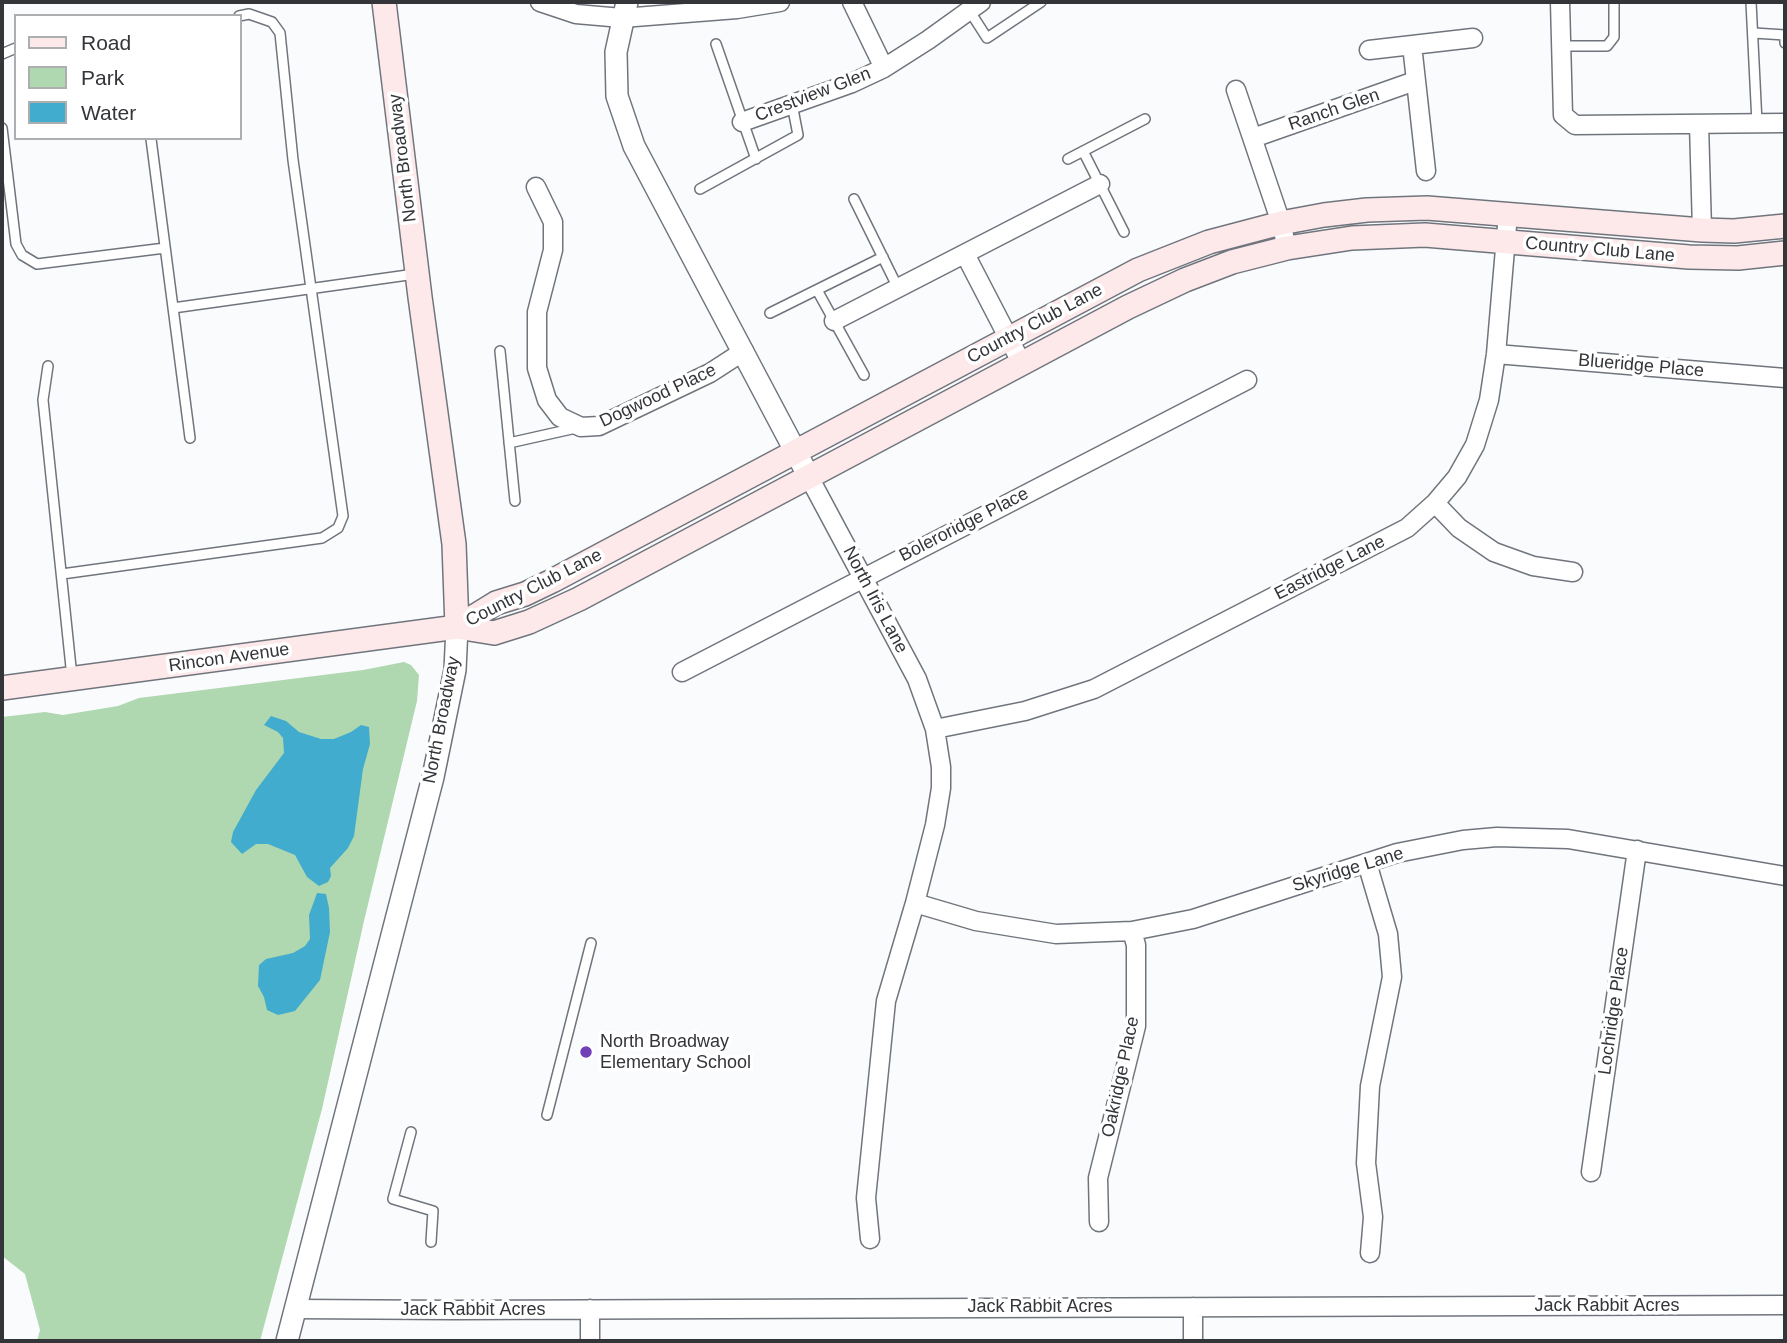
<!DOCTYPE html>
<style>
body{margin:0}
#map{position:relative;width:1787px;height:1343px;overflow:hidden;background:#fafbfd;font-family:Arial,sans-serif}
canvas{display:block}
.frame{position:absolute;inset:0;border:4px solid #333539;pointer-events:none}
.legend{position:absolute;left:14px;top:14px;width:228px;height:126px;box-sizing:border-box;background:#fff;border:2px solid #adaeb0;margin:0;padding:9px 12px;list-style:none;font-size:21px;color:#333539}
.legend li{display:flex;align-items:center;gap:14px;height:35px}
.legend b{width:35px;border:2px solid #adaeb0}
</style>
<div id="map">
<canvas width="1787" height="1343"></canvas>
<div class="frame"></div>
<ul class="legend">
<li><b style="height:9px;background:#fde9e9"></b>Road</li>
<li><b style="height:19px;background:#afd8b0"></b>Park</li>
<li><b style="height:19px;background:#41accd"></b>Water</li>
</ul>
</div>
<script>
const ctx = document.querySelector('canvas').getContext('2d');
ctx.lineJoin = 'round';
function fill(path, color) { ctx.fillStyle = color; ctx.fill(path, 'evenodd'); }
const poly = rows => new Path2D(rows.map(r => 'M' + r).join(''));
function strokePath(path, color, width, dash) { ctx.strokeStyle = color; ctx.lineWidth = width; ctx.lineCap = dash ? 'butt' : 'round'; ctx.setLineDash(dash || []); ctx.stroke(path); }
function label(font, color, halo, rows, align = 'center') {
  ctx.font = font + ' Arial,sans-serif'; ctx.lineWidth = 7; ctx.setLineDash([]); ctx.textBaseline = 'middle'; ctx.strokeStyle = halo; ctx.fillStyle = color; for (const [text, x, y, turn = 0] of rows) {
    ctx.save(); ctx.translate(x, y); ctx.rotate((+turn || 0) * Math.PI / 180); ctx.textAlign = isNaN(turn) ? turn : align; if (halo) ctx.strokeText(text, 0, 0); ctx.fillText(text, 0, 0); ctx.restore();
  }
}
fill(poly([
 [404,662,411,665,419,675,417,701,364,921,322,1109,260,1341,37,1341,40,1330,25,1274,2,1256,2,717,45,712,63,715,118,706,139,698,363,670]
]), '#afd8b0');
fill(poly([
 [271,716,286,721,299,732,321,739,334,739,351,732,361,725,369,727,370,744,363,769,354,836,348,848,330,868,331,876,328,882,319,886,307,877,295,855,268,844,256,844,242,854,231,842,233,832,256,790,284,753,283,738,278,732,264,725],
 [317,893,326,894,329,908,330,932,320,980,295,1011,278,1015,267,1010,264,997,258,986,259,965,266,959,293,953,305,946,310,939,309,915]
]), '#41accd');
const service = poly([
 [1751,2,1757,123],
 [969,10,987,38,1041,2],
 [1754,33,1785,35,1785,43],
 [716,44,756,159],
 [1563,46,1607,46,1614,37,1614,2],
 [2,54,16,48],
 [2,128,16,244,22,255,37,264,165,248],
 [151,139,190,438],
 [1083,151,1124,232],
 [1068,159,1145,119],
 [700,189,798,135,792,104],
 [854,199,898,288],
 [817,290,864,375],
 [173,308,415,274],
 [770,313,883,257],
 [500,351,515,501],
 [48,366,43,400,72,677],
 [509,443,576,428],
 [62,574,322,538,338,528,343,516,293,160,280,33,272,22,249,14,239,16],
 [547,1115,591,943],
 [411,1132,393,1199,433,1211,431,1242]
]);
const minor = poly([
 [540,2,576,14,622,18,737,9,780,2],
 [852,2,884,68],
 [1560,2,1563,115,1575,125,1785,123],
 [1412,45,1426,171],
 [1369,50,1473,38],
 [1236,90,1281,223,1287,248],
 [742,122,852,83,884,68,928,40,981,2],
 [1699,124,1702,230],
 [1253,138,1415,81],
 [536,187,553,222,553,250,537,312,537,368,547,400,560,417,581,427,599,426,710,373,744,351],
 [965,254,1022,364],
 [834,321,1100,184],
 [1496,354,1785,378],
 [809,477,917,679,935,729,941,767,941,788,935,825,915,903,886,1001,866,1198,870,1239],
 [1435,503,1459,528,1494,552,1533,566,1573,572],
 [682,672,1247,380],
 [935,729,1025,711,1094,689,1407,528,1435,503,1457,477,1475,445,1489,400,1496,354,1508,214],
 [1367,863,1388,934,1392,977,1370,1086,1366,1163,1373,1217,1370,1253],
 [915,903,976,921,1056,934,1132,931,1193,919,1397,853,1463,840,1497,837,1568,839,1785,876],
 [1591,1172,1637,850],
 [1099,1222,1098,1178,1136,1026,1136,945,1132,931],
 [296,1309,454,1310,1785,1305],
 [590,1309,590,1341],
 [1193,1341,1193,1307]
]);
const tertiary = poly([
 [627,2,616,52,617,96,634,146,809,477],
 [287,1341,433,777,455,670,457,627]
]);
const secondary = poly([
 [384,2,420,297,454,544,457,627],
 [457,627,496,603,525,594,552,581,1138,270,1209,242,1281,223,1324,215,1367,210,1427,208,1702,230,1734,231,1785,226],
 [2,688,457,627,494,633,529,622,579,599,1128,307,1185,280,1232,262,1287,248,1352,238,1425,235,1689,257,1738,258,1785,253]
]);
strokePath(service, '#70757d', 12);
strokePath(minor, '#70757d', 21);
strokePath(tertiary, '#70757d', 24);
strokePath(secondary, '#70757d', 26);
strokePath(service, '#fff', 9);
strokePath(minor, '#fff', 18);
strokePath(tertiary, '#fff', 21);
strokePath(secondary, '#fde9e9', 23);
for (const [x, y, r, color] of [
 [586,1052,7,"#7140b7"]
]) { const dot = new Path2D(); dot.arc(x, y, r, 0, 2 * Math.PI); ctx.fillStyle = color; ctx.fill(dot); strokePath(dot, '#fff', 2.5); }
label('18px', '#333539', '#fff', [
 ["Crestview Glen",813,95,-21],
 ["Ranch Glen",1334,110,-19],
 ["North Broadway",403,158,-97],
 ["Country Club Lane",1600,250,5],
 ["Country Club Lane",1035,324,-28],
 ["Blueridge Place",1641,366,5],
 ["Dogwood Place",658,396,-25],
 ["Boleroridge Place",964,525,-27],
 ["Eastridge Lane",1330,568,-27],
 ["Country Club Lane",534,588,-27],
 ["North Iris Lane",875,600,62],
 ["Rincon Avenue",229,658,-8],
 ["North Broadway",442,720,-79],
 ["Skyridge Lane",1348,870,-17],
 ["Lochridge Place",1614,1011,-82],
 ["Oakridge Place",1121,1077,-78],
 ["Jack Rabbit Acres",1607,1306],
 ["Jack Rabbit Acres",1040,1307],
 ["Jack Rabbit Acres",473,1310]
]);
label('18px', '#333539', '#fff', [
 ["North Broadway",600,1042],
 ["Elementary School",600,1063]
], 'left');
</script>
